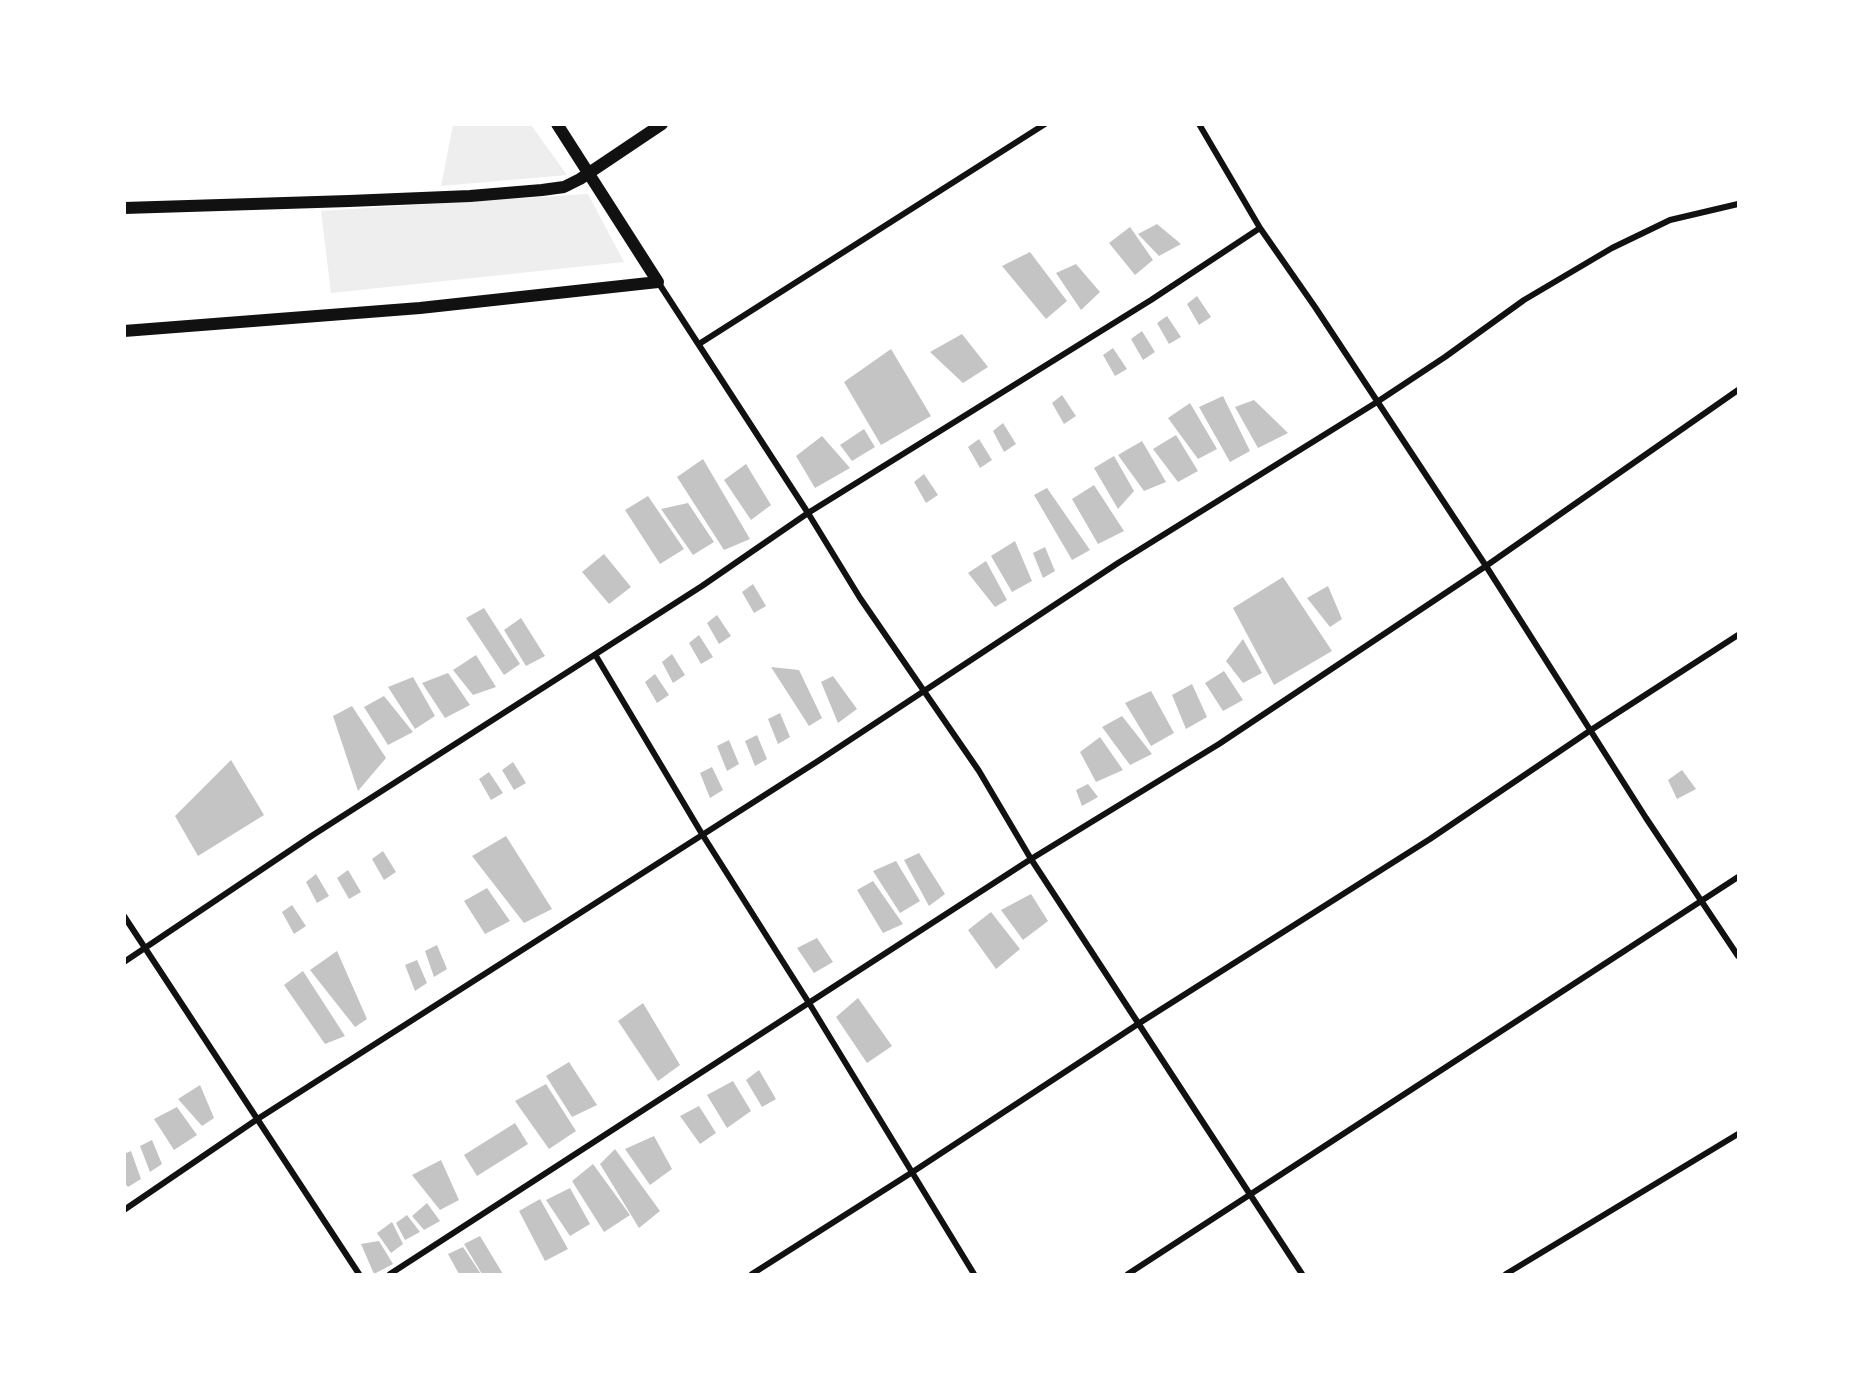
<!DOCTYPE html>
<style>
body{margin:0}
#map{position:relative;width:1863px;height:1399px;overflow:hidden;background:#fff;font-family:"Archivo Narrow",sans-serif}
canvas{display:block}
.frame{position:absolute;inset:0;border:126px solid #fff;pointer-events:none}
</style>
<div id="map">
<canvas width="1863" height="1399"></canvas>
<div class="frame"></div>
</div>
<script>
const ctx = document.querySelector('canvas').getContext('2d');
ctx.lineJoin = 'round';
function fill(path, color) { ctx.fillStyle = color; ctx.fill(path, 'evenodd'); }
const poly = rows => new Path2D(rows.map(r => 'M' + r).join(''));
function strokePath(path, color, width, dash) { ctx.strokeStyle = color; ctx.lineWidth = width; ctx.lineCap = dash ? 'butt' : 'round'; ctx.setLineDash(dash || []); ctx.stroke(path); }
fill(poly([
 [453,125,531,125,567,175,441,186],
 [588,194,624,262,331,293,321,211]
]), '#eee');
fill(poly([
 [1157,224,1181,244,1159,256,1138,234],
 [1130,227,1153,260,1135,275,1109,243],
 [1030,252,1067,301,1046,319,1002,266],
 [1076,264,1100,292,1081,310,1056,273],
 [1197,296,1211,317,1199,325,1187,304],
 [1167,316,1181,337,1169,344,1157,323],
 [1142,331,1155,352,1143,360,1131,339],
 [962,334,988,367,963,383,930,352],
 [1113,348,1127,369,1115,376,1103,355],
 [891,349,931,416,881,445,844,382],
 [1062,395,1076,416,1064,424,1052,403],
 [1223,396,1250,451,1230,462,1199,407],
 [1254,400,1288,433,1258,448,1235,407],
 [1190,403,1217,449,1198,459,1168,418],
 [1003,423,1016,444,1004,452,993,431],
 [864,429,875,447,852,461,840,445],
 [1176,435,1198,471,1178,482,1153,449],
 [822,436,850,468,815,488,796,456],
 [979,439,992,460,980,468,968,447],
 [1142,441,1166,482,1144,491,1118,455],
 [1114,456,1134,491,1118,509,1094,468],
 [703,459,750,539,724,550,677,477],
 [746,464,771,505,751,520,724,480],
 [924,474,938,495,926,503,914,482],
 [1094,485,1124,531,1098,544,1072,499],
 [1047,488,1090,550,1072,560,1034,495],
 [648,496,684,549,660,564,625,510],
 [688,503,714,542,693,555,661,509],
 [1015,541,1032,581,1012,592,991,556],
 [1045,547,1055,571,1043,578,1033,553],
 [604,554,631,587,609,604,582,572],
 [986,561,1007,600,995,607,968,573],
 [1283,577,1332,651,1274,685,1233,608],
 [753,584,766,606,754,613,742,592],
 [1328,586,1342,619,1330,627,1307,598],
 [484,608,520,664,504,675,466,618],
 [717,615,731,636,719,644,707,623],
 [521,618,545,656,526,666,504,630],
 [699,635,713,657,701,664,689,643],
 [1243,639,1262,673,1243,683,1226,661],
 [672,654,685,675,673,683,662,662],
 [476,655,496,687,473,695,453,670],
 [771,667,799,670,822,718,809,726],
 [1224,671,1243,700,1223,711,1205,683],
 [448,673,470,705,445,718,422,683],
 [655,674,669,695,657,703,645,682],
 [833,676,857,709,838,723,821,682],
 [413,677,435,716,415,729,388,687],
 [1192,684,1207,717,1186,729,1172,695],
 [1151,691,1174,733,1151,746,1125,703],
 [384,696,413,732,388,745,364,707],
 [352,706,386,758,358,791,333,716],
 [780,713,790,737,778,744,768,719],
 [1122,716,1152,754,1130,765,1102,727],
 [757,735,767,759,755,766,745,741],
 [1100,737,1123,770,1096,782,1080,752],
 [729,740,739,764,727,771,717,746],
 [231,760,264,815,198,856,175,816],
 [513,762,526,783,514,790,502,770],
 [712,767,723,790,710,798,700,773],
 [1682,770,1696,789,1677,799,1668,780],
 [489,772,503,793,491,800,479,779],
 [1088,784,1098,797,1082,806,1076,790],
 [506,836,552,909,524,923,472,856],
 [383,851,396,872,384,880,372,859],
 [919,853,945,894,929,906,904,860],
 [896,861,920,901,900,913,873,871],
 [348,870,361,892,349,899,337,878],
 [316,874,329,896,317,903,306,882],
 [873,881,903,924,883,933,857,890],
 [487,888,510,921,485,934,464,901],
 [1031,894,1048,921,1023,940,1001,910],
 [292,905,306,926,294,934,282,912],
 [991,912,1020,949,996,969,968,930],
 [817,938,833,962,814,973,797,948],
 [437,945,447,969,434,977,425,951],
 [337,951,367,1019,355,1027,310,970],
 [417,960,427,983,415,991,405,965],
 [303,971,345,1036,325,1044,284,985],
 [858,998,892,1046,867,1063,836,1017],
 [643,1003,680,1065,658,1081,618,1021],
 [569,1062,597,1105,572,1117,546,1076],
 [759,1070,776,1099,762,1107,746,1080],
 [733,1081,751,1111,727,1128,707,1095],
 [546,1084,576,1131,549,1149,515,1101],
 [200,1085,214,1118,202,1126,178,1099],
 [699,1106,716,1133,700,1144,680,1116],
 [177,1107,197,1135,174,1150,154,1119],
 [515,1123,528,1144,477,1176,464,1155],
 [654,1136,672,1169,650,1185,625,1149],
 [152,1140,162,1164,150,1172,140,1146],
 [615,1149,660,1211,639,1228,600,1164],
 [131,1151,141,1179,128,1187,124,1182,124,1154],
 [441,1160,459,1200,440,1210,412,1175],
 [593,1164,630,1215,604,1232,572,1181],
 [570,1188,590,1224,570,1236,546,1200],
 [540,1199,568,1249,545,1261,519,1211],
 [427,1203,440,1221,424,1230,412,1216],
 [407,1215,420,1232,405,1240,396,1223],
 [392,1222,403,1244,391,1253,377,1233],
 [480,1236,503,1274,482,1274,464,1244],
 [379,1241,393,1264,374,1274,361,1244],
 [463,1247,481,1274,459,1274,448,1254]
]), '#c4c4c4');
strokePath(poly([
 [1199,124,1260,228,1315,307,1486,566,1646,818,1738,956],
 [658,282,808,513,860,598,979,771,1031,859,1302,1274],
 [699,344,1045,124],
 [596,656,702,834,809,1003,974,1274],
 [124,916,359,1274],
 [124,962,313,835,702,586,808,513,1151,300,1260,228],
 [124,1210,256,1120,818,761,1118,563,1377,402,1445,357,1524,300,1612,248,1670,220,1738,204],
 [390,1274,1031,859,1219,744,1486,566,1738,390],
 [752,1274,911,1173,1138,1024,1430,839,1591,730,1738,635],
 [1128,1274,1738,877],
 [1506,1274,1738,1134]
]), '#111', 6);
strokePath(poly([
 [124,208,349,201,470,196,542,190,564,187,580,179,662,124],
 [124,331,420,308,658,282,557,124]
]), '#111', 12);
</script>
